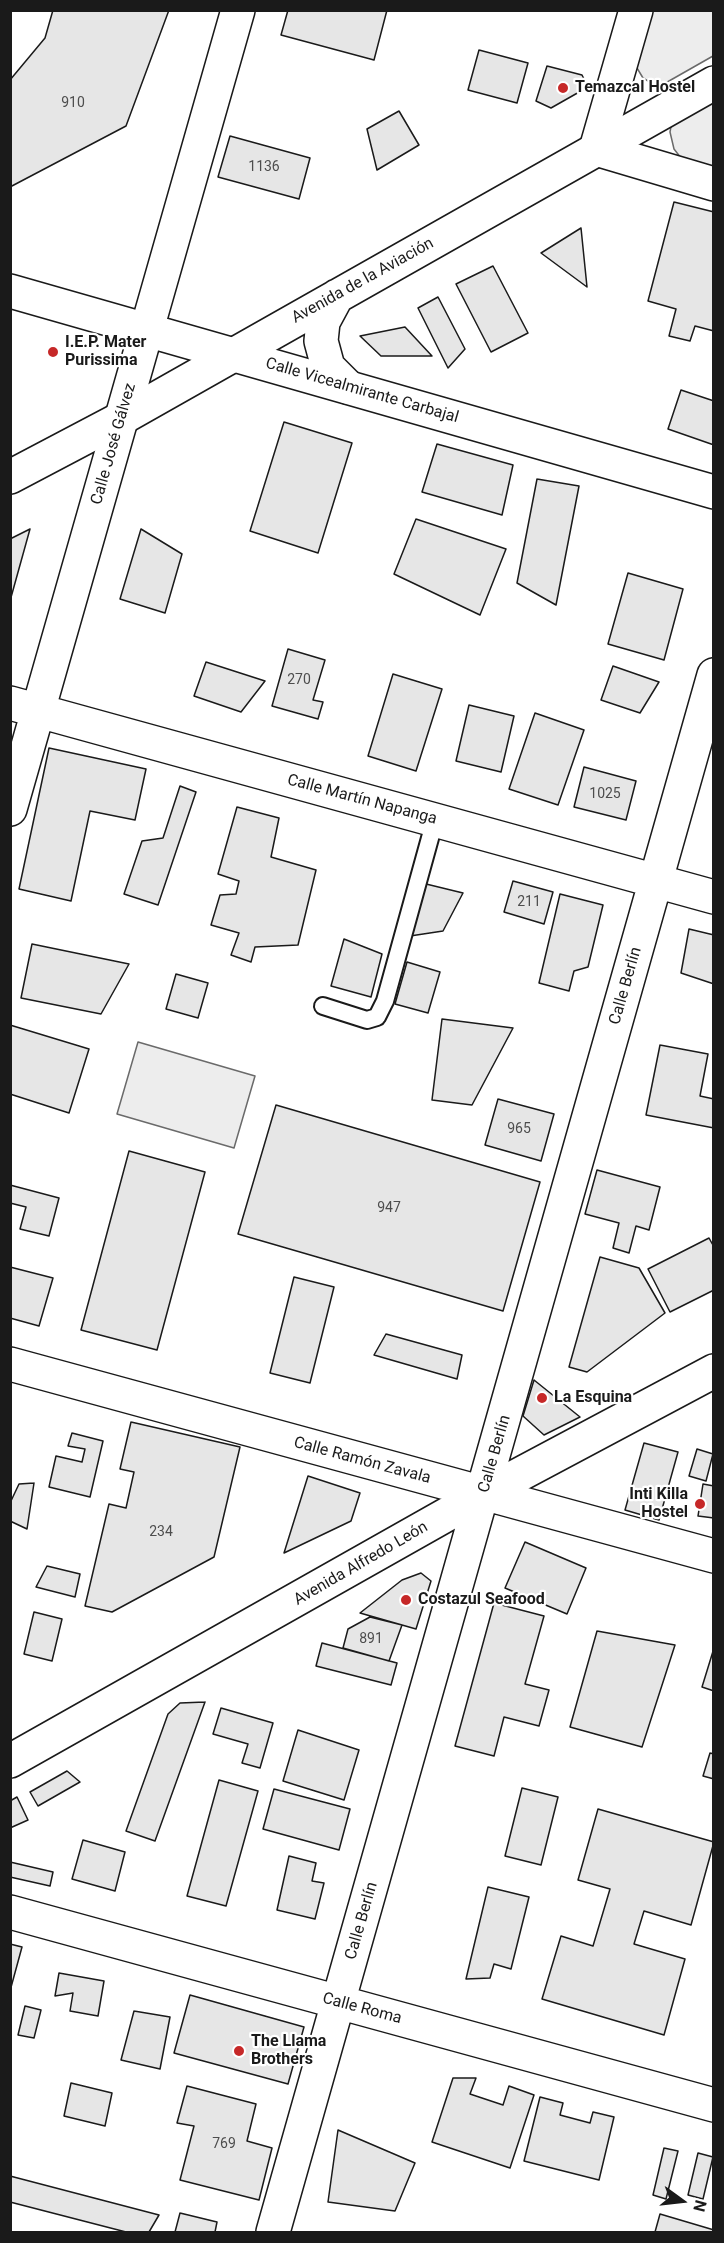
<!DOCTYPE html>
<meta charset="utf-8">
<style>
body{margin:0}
#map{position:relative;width:724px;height:2243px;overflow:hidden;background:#fff;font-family:Roboto,sans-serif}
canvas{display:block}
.frame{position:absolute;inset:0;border:12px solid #1a1a1a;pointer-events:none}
.north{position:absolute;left:652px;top:2171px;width:60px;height:60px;-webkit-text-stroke:4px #fff;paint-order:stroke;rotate:105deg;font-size:16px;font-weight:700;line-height:24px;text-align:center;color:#1a1a1a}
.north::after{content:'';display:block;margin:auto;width:21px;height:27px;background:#1a1a1a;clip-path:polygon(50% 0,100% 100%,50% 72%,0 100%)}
</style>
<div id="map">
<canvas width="724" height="2243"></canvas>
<div class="frame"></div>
<div class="north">N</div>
</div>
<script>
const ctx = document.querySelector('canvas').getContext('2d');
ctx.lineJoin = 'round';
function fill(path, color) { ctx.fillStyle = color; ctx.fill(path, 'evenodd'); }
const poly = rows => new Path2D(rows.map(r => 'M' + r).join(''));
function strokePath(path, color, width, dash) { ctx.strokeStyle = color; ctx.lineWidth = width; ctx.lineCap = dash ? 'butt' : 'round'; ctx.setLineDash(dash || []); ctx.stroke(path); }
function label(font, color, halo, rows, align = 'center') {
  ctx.font = font + ' Roboto,sans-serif'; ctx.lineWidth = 4.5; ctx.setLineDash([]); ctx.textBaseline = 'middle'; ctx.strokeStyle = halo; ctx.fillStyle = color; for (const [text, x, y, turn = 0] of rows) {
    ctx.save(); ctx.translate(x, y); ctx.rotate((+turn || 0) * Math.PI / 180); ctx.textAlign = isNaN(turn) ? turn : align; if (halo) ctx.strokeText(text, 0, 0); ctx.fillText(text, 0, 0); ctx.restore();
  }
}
const green = poly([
 [648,11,713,11,713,56,662,85,653,84,643,78,637,68,637,53,648,11],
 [713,99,713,167,681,158,674,149,670,132,672,121,713,99],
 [138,1042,255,1076,234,1148,117,1114,138,1042]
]);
fill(green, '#ededed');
strokePath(green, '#6a6a6a', 1.5);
const building = poly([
 [53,10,169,10,126,126,10,187,10,80,45,38,53,10],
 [288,10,387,10,374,60,281,35,288,10],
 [479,50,528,63,517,103,468,90,479,50],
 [547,66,582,75,588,87,551,108,536,101,547,66],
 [399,111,419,145,377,170,367,129,399,111],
 [230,136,310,158,299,199,218,177,230,136],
 [674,202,714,212,714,331,695,326,690,341,669,336,676,309,648,301,674,202],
 [581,228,587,287,541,253,581,228],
 [493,266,528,333,491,352,456,284,493,266],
 [438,297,465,349,448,368,418,308,438,297],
 [405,327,432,356,381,356,360,336,405,327],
 [681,390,714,401,714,445,668,429,681,390],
 [284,422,352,443,318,553,250,531,284,422],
 [437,444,513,465,502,515,422,492,437,444],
 [537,479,579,486,556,605,517,583,537,479],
 [416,519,506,549,480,615,394,574,416,519],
 [30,529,10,601,10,539,30,529],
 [141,529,182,554,165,613,120,599,141,529],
 [628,573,683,589,664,660,608,644,628,573],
 [288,649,325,660,313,700,323,702,318,719,272,706,288,649],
 [206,662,265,681,241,712,194,696,206,662],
 [613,666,659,682,640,713,601,700,613,666],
 [393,674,442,689,416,771,368,756,393,674],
 [469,705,514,716,501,772,456,761,469,705],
 [535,713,584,730,558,805,509,789,535,713],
 [49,748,146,769,135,820,90,811,71,901,19,889,49,748],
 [584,767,636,781,626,820,574,807,584,767],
 [180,786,196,792,158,905,124,894,142,841,163,838,180,786],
 [237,807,279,818,271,857,316,870,298,945,255,947,251,962,231,955,239,933,211,925,220,895,236,894,239,881,218,874,237,807],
 [513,881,553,892,544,924,504,912,513,881],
 [422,883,463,893,443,931,410,936,422,883],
 [560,894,603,905,588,967,574,971,569,991,539,983,560,894],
 [689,929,714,935,714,984,681,973,689,929],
 [344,939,382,954,371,997,331,986,344,939],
 [32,944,129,964,101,1014,21,998,32,944],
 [407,962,440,972,428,1013,395,1004,407,962],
 [176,974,208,983,198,1018,166,1009,176,974],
 [442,1019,513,1028,472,1105,432,1100,442,1019],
 [10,1025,89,1049,69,1113,10,1094,10,1025],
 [660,1045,708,1054,700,1096,714,1099,714,1128,646,1115,660,1045],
 [498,1099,554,1114,541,1161,485,1145,498,1099],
 [276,1105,540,1182,503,1311,238,1234,276,1105],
 [129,1151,205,1172,157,1350,81,1330,129,1151],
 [597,1170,660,1187,649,1230,636,1226,629,1253,613,1248,619,1223,585,1214,597,1170],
 [10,1185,59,1198,49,1236,20,1229,26,1207,10,1203,10,1185],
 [709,1238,714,1247,714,1290,670,1312,648,1269,709,1238],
 [600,1257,639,1268,665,1313,587,1372,569,1367,600,1257],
 [10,1267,53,1278,39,1326,10,1318,10,1267],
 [294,1277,334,1287,310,1383,270,1373,294,1277],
 [386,1334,462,1355,457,1379,374,1355,386,1334],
 [534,1380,580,1417,544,1435,523,1416,534,1380],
 [131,1422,240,1447,214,1557,112,1612,85,1606,109,1504,126,1508,134,1472,120,1469,131,1422],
 [72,1433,103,1441,90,1497,49,1487,56,1456,82,1462,85,1449,68,1446,72,1433],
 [644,1443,678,1452,659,1520,625,1510,644,1443],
 [697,1449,713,1454,706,1481,689,1476,697,1449],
 [308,1476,360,1493,351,1521,284,1553,308,1476],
 [34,1483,27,1529,10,1521,10,1503,19,1484,34,1483],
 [703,1484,714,1486,714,1518,698,1516,703,1484],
 [525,1542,586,1568,567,1614,505,1588,525,1542],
 [47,1566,80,1574,75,1597,36,1587,47,1566],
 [421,1573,431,1581,416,1629,360,1613,402,1580,421,1573],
 [494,1603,544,1616,525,1684,549,1690,539,1726,504,1717,494,1756,455,1746,494,1603],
 [34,1612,62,1619,52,1661,24,1654,34,1612],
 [370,1617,402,1625,389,1661,343,1648,348,1629,370,1617],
 [597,1631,675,1645,642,1747,570,1727,597,1631],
 [322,1643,397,1663,391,1685,316,1666,322,1643],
 [714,1648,714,1691,702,1687,714,1648],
 [205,1702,155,1841,126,1831,168,1714,180,1703,205,1702],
 [221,1708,273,1723,260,1768,242,1763,248,1744,213,1734,221,1708],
 [298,1730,359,1750,344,1800,283,1781,298,1730],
 [710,1753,714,1754,714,1779,703,1776,710,1753],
 [67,1771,80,1782,38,1806,30,1792,67,1771],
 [219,1780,258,1791,226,1906,187,1896,219,1780],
 [522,1788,558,1797,541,1865,505,1856,522,1788],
 [274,1789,350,1809,339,1850,263,1829,274,1789],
 [17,1797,28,1820,10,1828,10,1801,17,1797],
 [598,1809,714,1842,691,1925,644,1911,634,1944,685,1959,664,2035,542,1999,561,1936,593,1946,610,1889,578,1880,598,1809],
 [83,1840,125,1852,115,1891,72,1879,83,1840],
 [289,1856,316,1863,312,1881,324,1883,315,1919,277,1910,289,1856],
 [10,1862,53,1872,50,1886,10,1877,10,1862],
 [488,1887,529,1897,511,1969,494,1964,490,1978,466,1979,488,1887],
 [10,1944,22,1947,10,1991,10,1944],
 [59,1973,104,1981,98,2016,70,2011,73,1993,55,1996,59,1973],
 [190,1995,304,2027,288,2084,174,2053,190,1995],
 [25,2006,41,2010,34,2038,18,2035,25,2006],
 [134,2011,170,2017,160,2069,121,2060,134,2011],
 [453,2078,476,2078,470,2094,503,2105,509,2086,534,2095,510,2168,432,2142,453,2078],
 [71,2083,112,2093,105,2126,64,2116,71,2083],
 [187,2086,256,2104,247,2141,272,2148,259,2200,180,2180,194,2126,177,2123,187,2086],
 [540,2097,563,2103,560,2115,590,2123,593,2112,614,2117,599,2180,524,2161,540,2097],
 [338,2130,415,2163,395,2211,328,2202,338,2130],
 [664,2148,678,2151,666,2199,653,2195,664,2148],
 [698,2153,713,2157,703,2199,688,2195,698,2153],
 [10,2176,159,2215,149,2232,126,2232,10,2202,10,2176],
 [180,2213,217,2222,215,2232,175,2232,180,2213],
 [660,2214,714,2230,714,2232,655,2232,660,2214]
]);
fill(building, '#e6e6e6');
strokePath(building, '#1a1a1a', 1.5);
const service = poly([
 [323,1006,367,1020,377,1017,385,1001,435,820]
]);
const minor = poly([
 [636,10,596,149,714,184],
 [10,291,714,492],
 [10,703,714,897],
 [10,809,238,10],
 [10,1364,714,1556],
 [10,1761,483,1494,714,1371],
 [10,1912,714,2105],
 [273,2232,714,675]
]);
const secondary = poly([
 [337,296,323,322,321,341,328,367,348,387],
 [10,477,122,418,714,83]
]);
strokePath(service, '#1a1a1a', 20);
strokePath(minor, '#1a1a1a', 36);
strokePath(secondary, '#1a1a1a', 36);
strokePath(service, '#fff', 16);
strokePath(minor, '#fff', 33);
strokePath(secondary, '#fff', 33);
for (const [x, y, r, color] of [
 [563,88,6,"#c62828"],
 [53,352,6,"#c62828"],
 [542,1398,6,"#c62828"],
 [700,1504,6,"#c62828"],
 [406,1600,6,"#c62828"],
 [239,2051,6,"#c62828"]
]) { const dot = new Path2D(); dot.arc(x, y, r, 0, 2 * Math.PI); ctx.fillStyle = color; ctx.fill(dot); strokePath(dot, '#fff', 2); }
label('14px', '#4d4d4d', null, [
 ["910",73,103],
 ["1136",264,167],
 ["270",299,680],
 ["1025",605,794],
 ["211",529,902],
 ["965",519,1129],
 ["947",389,1208],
 ["234",161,1532],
 ["891",371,1639],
 ["769",224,2144]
]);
label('bold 16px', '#1a1a1a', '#fff', [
 ["Temazcal Hostel",575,88],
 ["I.E.P. Mater",65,343],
 ["Purissima",65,361],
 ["La Esquina",554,1398],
 ["Inti Killa",688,1495,"right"],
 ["Hostel",688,1513,"right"],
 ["Costazul Seafood",418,1600],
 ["The Llama",251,2042],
 ["Brothers",251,2060]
], 'left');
label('16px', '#1a1a1a', '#fff', [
 ["Avenida de la Aviación",363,281,-29],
 ["Calle Vicealmirante Carbajal",362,391,16],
 ["Calle José Gálvez",114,444,-74],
 ["Calle Martín Napanga",362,800,15],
 ["Calle Berlín",626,986,-74],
 ["Calle Berlín",495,1454,-74],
 ["Calle Ramón Zavala",362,1461,15],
 ["Avenida Alfredo León",361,1564,-30],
 ["Calle Berlín",362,1921,-74],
 ["Calle Roma",362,2009,15]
]);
</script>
